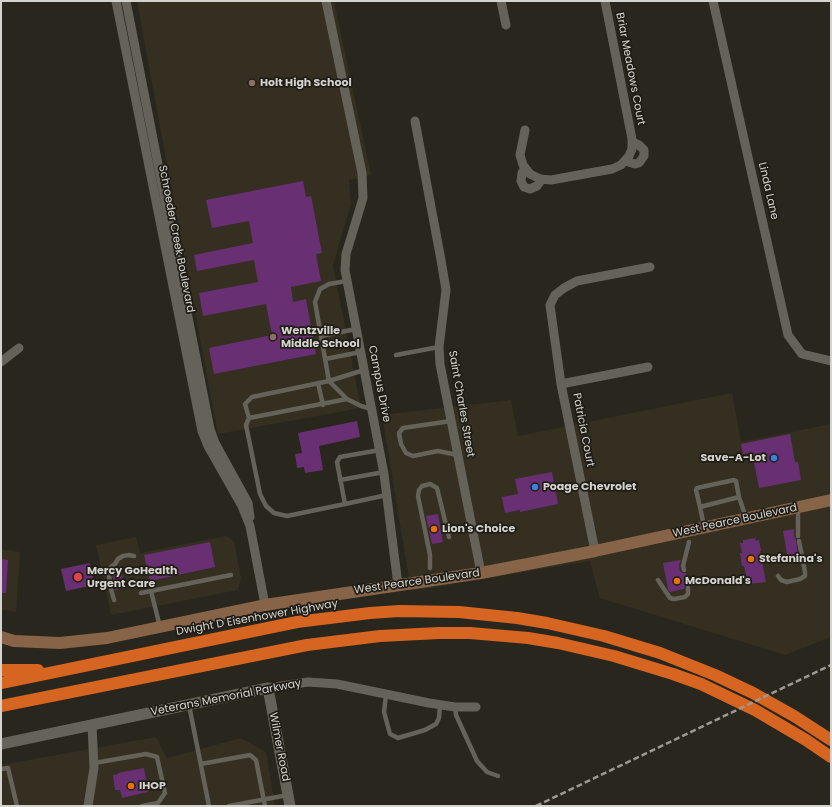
<!DOCTYPE html>
<style>
body{margin:0}
#map{position:relative;width:832px;height:807px;overflow:hidden;background:#29261e;font-family:Poppins,sans-serif}
canvas{display:block}
.frame{position:absolute;inset:0;border:2px solid #d5d3ce;pointer-events:none}
</style>
<div id="map">
<canvas width="832" height="807"></canvas>
<div class="frame"></div>
</div>
<script>
const ctx = document.querySelector('canvas').getContext('2d');
ctx.lineJoin = 'round';
function fill(path, color) { ctx.fillStyle = color; ctx.fill(path, 'evenodd'); }
const poly = rows => new Path2D(rows.map(r => 'M' + r).join(''));
function strokePath(path, color, width, dash) { ctx.strokeStyle = color; ctx.lineWidth = width; ctx.lineCap = dash ? 'butt' : 'round'; ctx.setLineDash(dash || []); ctx.stroke(path); }
function label(font, color, halo, rows, align = 'center') {
  ctx.font = font + ' Poppins,sans-serif'; ctx.lineWidth = 3.5; ctx.setLineDash([]); ctx.textBaseline = 'middle'; ctx.strokeStyle = halo; ctx.fillStyle = color; for (const [text, x, y, turn = 0] of rows) {
    ctx.save(); ctx.translate(x, y); ctx.rotate((+turn || 0) * Math.PI / 180); ctx.textAlign = isNaN(turn) ? turn : align; if (halo) ctx.strokeText(text, 0, 0); ctx.fillText(text, 0, 0); ctx.restore();
  }
}
fill(poly([
 [137,1,334,1,371,175,349,180,351,204,333,265,361,408,218,434,171,187],
 [732,393,741,442,831,424,831,637,785,655,600,598,590,561,411,591,382,415,511,400,518,436],
 [226,536,234,541,241,578,238,590,111,615,96,545,136,537,140,553],
 [1,549,20,552,16,612,1,609],
 [156,737,167,758,241,738,266,752,275,806,1,806,1,765]
]), '#342f21');
fill(poly([
 [303,181,306,197,311,196,322,253,316,254,321,281,291,287,293,302,306,299,316,354,214,374,209,348,272,335,266,304,203,316,199,293,258,282,254,260,197,271,194,255,253,243,249,221,212,228,206,200],
 [357,421,360,437,319,446,323,470,305,473,304,467,297,468,295,454,302,453,298,433],
 [790,434,795,462,798,462,801,480,759,488,752,453,743,454,741,444],
 [552,472,558,504,520,512,520,510,505,513,502,497,518,494,515,479],
 [438,514,443,542,432,544,426,516],
 [794,529,794,536,796,539,798,558,788,560,783,531],
 [755,538,756,541,759,540,761,551,760,551,766,582,748,584,744,566,742,566,740,553,742,553,740,543,743,543,743,540],
 [210,542,215,567,150,581,144,555],
 [1,559,8,560,6,593,1,593],
 [681,560,679,565,680,571,683,573,686,573,688,584,685,586,684,589,670,592,668,589,663,563],
 [90,563,94,585,66,591,61,569],
 [121,571,123,580,126,580,127,584,125,588,115,590,113,586,114,583,112,572],
 [144,768,148,792,122,798,120,790,115,790,113,775,118,774,118,773]
]), '#683072');
strokePath(poly([
 [347,281,329,284,320,289,315,302,329,381,347,399],
 [321,336,356,329],
 [396,355,439,347],
 [325,359,361,352],
 [364,370,329,381,252,397,245,404,249,418,347,399,361,406,372,409],
 [318,383,323,405],
 [249,418,246,425,260,494,266,506,274,513,287,516,345,504],
 [451,421,403,428,399,433,401,444,406,453,413,456,438,451,458,455],
 [380,450,340,457,337,462,345,504,387,495],
 [340,480,384,472],
 [739,497,746,518],
 [700,507,739,497,736,481,734,480,697,488,696,490,700,507,704,526],
 [798,513,798,536],
 [430,568,430,555,418,496,419,490,422,486,430,484,437,488,449,537],
 [684,570,683,566,689,542],
 [778,576,781,580,787,582,800,579,805,576,805,572,799,541],
 [658,580,670,598,674,599,685,597,688,594,688,588],
 [110,583,108,569,115,564,118,559,123,556,129,555,134,556],
 [111,589,114,600],
 [141,593,151,591],
 [160,627,151,591,231,575],
 [386,695,384,712,390,734,398,738,425,730,436,724,439,718,440,705],
 [189,705,209,806],
 [455,707,456,715,477,761,487,772,498,776],
 [94,763,146,754,157,757,165,793,158,803,142,806],
 [201,764,250,755,256,760,265,806],
 [1,769,8,768,17,806],
 [229,806,288,795]
]), '#656259', 4.5);
strokePath(poly([
 [116,1,202,431,208,446,242,506,250,526,265,605],
 [126,1,210,429,215,443,248,503,250,517],
 [326,1,362,173,363,198,346,254,345,270,384,474,398,585],
 [501,1,506,25],
 [713,1,788,335,802,354,831,361],
 [415,121,441,260,446,290,439,347,440,364,481,573],
 [525,130,520,155,523,165,530,174,540,179,551,180,612,169,621,165,629,156,632,149,632,139,605,1],
 [625,161,635,164,639,163,644,156,644,150,639,145,632,142],
 [525,168,522,173,521,181,524,187,530,189,537,186,542,179],
 [1,362,19,348],
 [561,384,550,305,555,295,564,288,577,281,650,267],
 [595,551,561,384,648,367],
 [268,688,308,682,337,684,429,703,455,707,476,707],
 [88,806,94,768,92,725]
]), '#656259', 9);
strokePath(poly([
 [1,744,268,688,290,806]
]), '#656259', 11);
strokePath(poly([
 [1,637,14,641,60,643,107,638,265,605,481,573,595,551,831,500]
]), '#876348', 12);
strokePath(poly([
 [1,670,38,670],
 [1,683,297,622,370,613,399,611,459,612,517,618,547,623,604,636,660,653,715,675,753,693,794,716,831,740],
 [1,706,307,645,380,636,439,633,470,633,528,638,558,643,614,656,673,674,701,684,755,710,806,740,831,757]
]), '#d56520', 12);
strokePath(poly([
 [536,806,831,665]
]), '#9b9993', 2.5, [6, 3]);
for (const [x, y, r, color] of [
 [252,83,4,"#8d6e63"],
 [273,337,4,"#8d6e63"],
 [774,458,4,"#3f7fe0"],
 [535,487,4,"#3f7fe0"],
 [434,529,4,"#e8710a"],
 [751,559,4,"#e8710a"],
 [78,577,5,"#e0444e"],
 [677,581,4,"#e8710a"],
 [131,786,4,"#e8710a"]
]) { const dot = new Path2D(); dot.arc(x, y, r, 0, 2 * Math.PI); ctx.fillStyle = color; ctx.fill(dot); strokePath(dot, '#1f1d15', 1.5); }
label('11px', '#d5d3ce', '#1f1d15', [
 ["Briar Meadows Court",630,69,79],
 ["Linda Lane",768,191,77],
 ["Schroeder Creek Boulevard",176,239,79],
 ["Campus Drive",379,384,79],
 ["Saint Charles Street",461,404,80],
 ["Patricia Court",583,430,79],
 ["West Pearce Boulevard",735,521,-12],
 ["West Pearce Boulevard",417,582,-8],
 ["Dwight D Eisenhower Highway",257,618,-10],
 ["Veterans Memorial Parkway",226,698,-11],
 ["Wilmer Road",279,747,79]
]);
label('bold 11px', '#d5d3ce', '#1f1d15', [
 ["Holt High School",260,83],
 ["Wentzville",281,331],
 ["Middle School",281,344],
 ["Save-A-Lot",766,458,"right"],
 ["Poage Chevrolet",543,487],
 ["Lion's Choice",442,529],
 ["Stefanina's",759,559],
 ["Mercy GoHealth",87,571],
 ["Urgent Care",87,584],
 ["McDonald's",685,581],
 ["IHOP",139,786]
], 'left');
</script>
